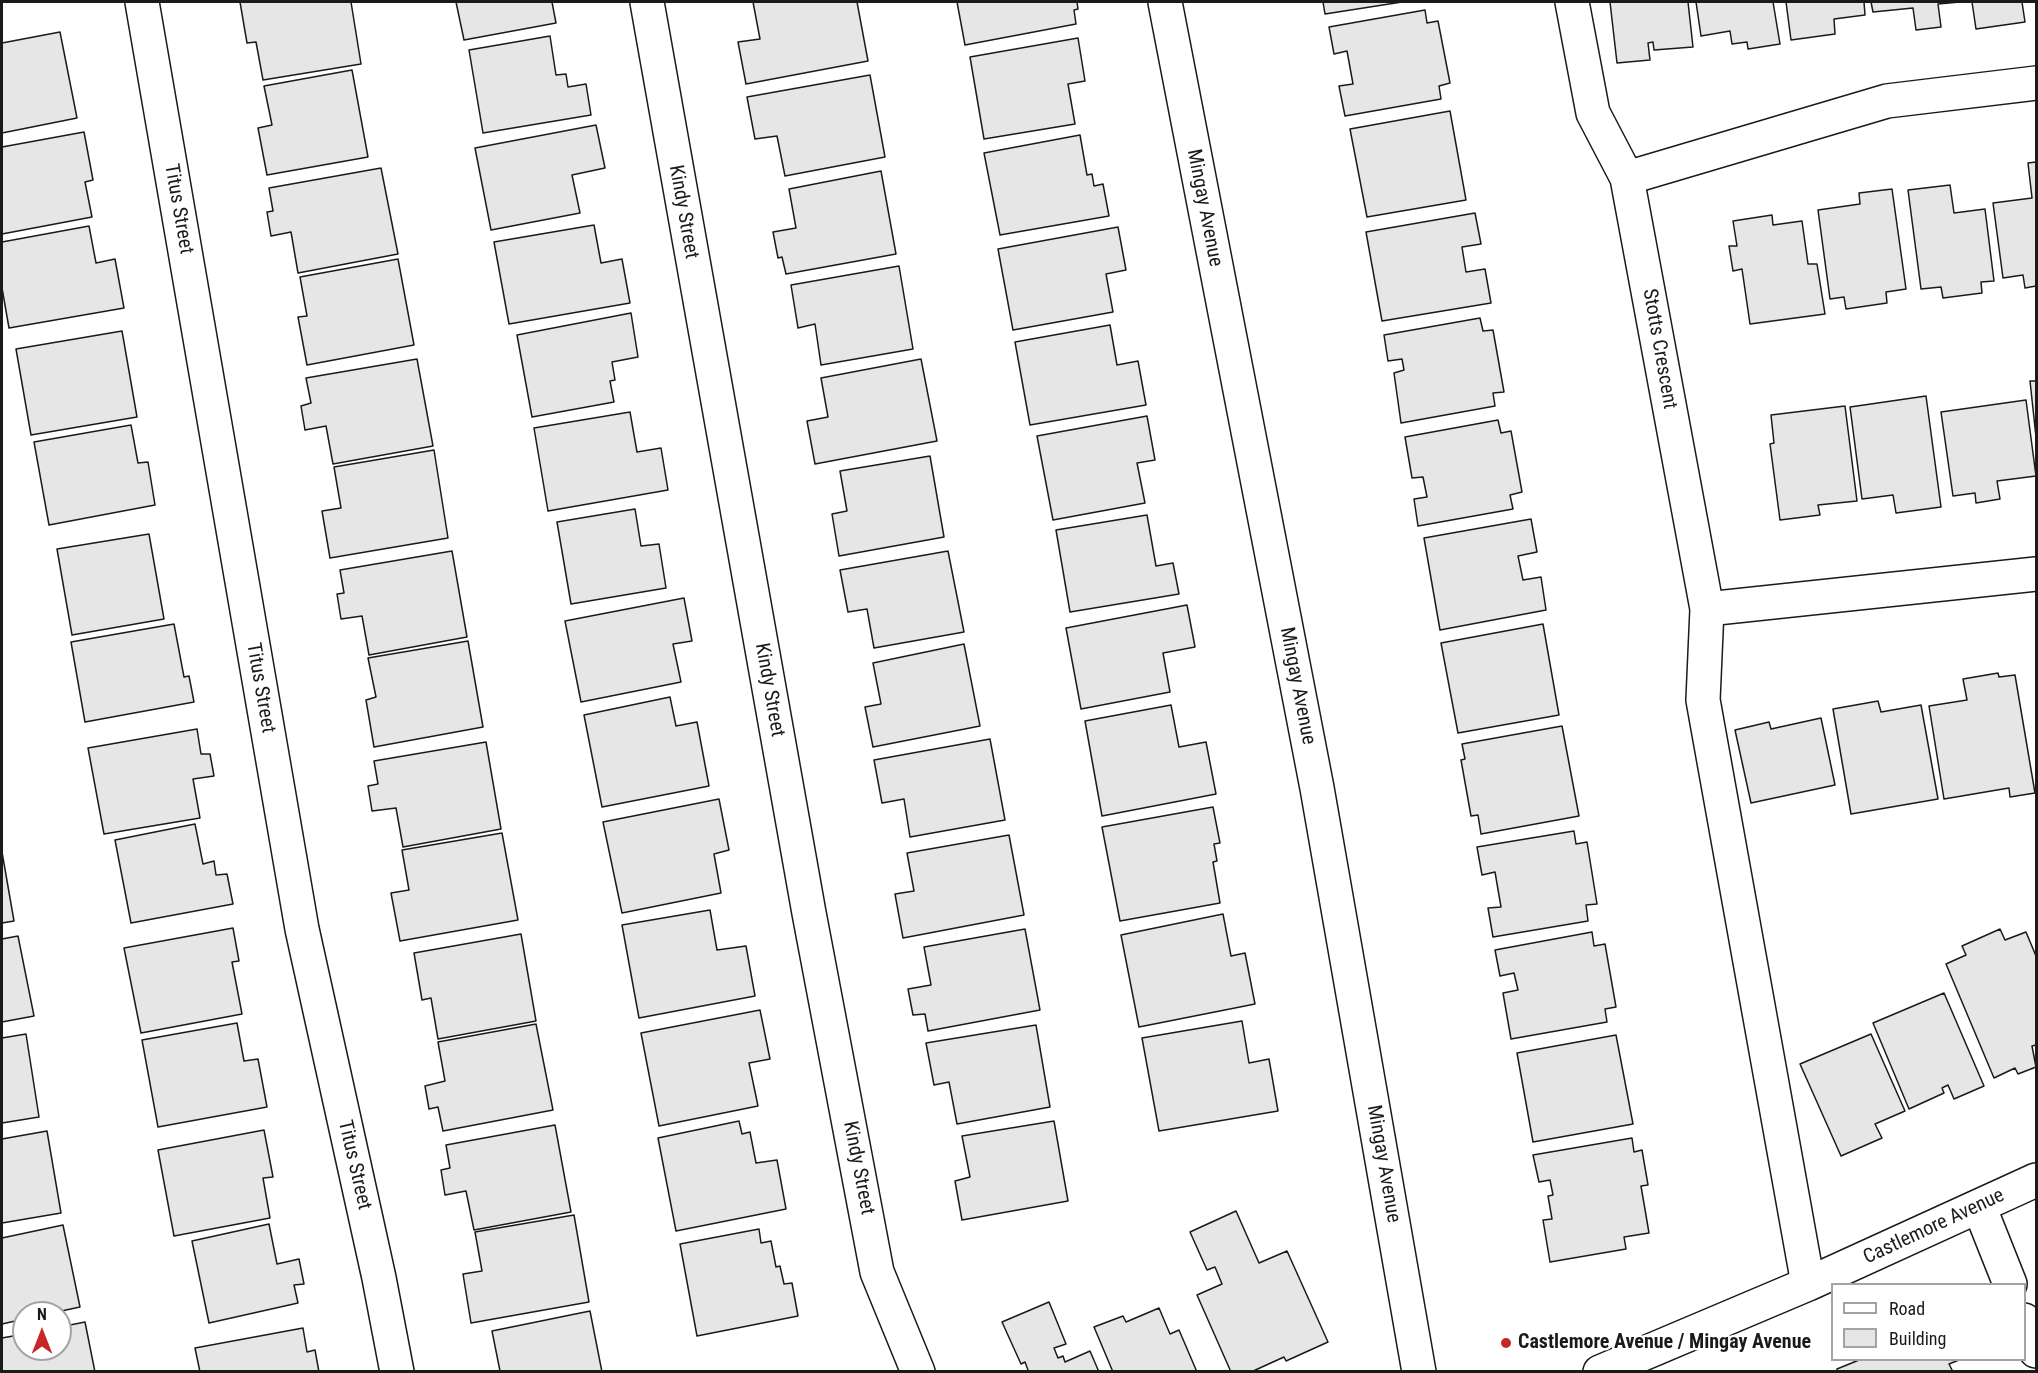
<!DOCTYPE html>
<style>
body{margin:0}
#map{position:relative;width:2038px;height:1373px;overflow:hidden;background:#fff;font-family:"Roboto Condensed",sans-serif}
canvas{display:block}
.frame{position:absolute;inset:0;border:3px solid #1a1a1a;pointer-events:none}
.legend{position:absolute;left:1831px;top:1283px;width:195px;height:78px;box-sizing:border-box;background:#fff;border:2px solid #a3a3a3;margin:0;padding:8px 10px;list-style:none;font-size:18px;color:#1a1a1a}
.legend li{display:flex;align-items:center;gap:12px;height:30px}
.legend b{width:30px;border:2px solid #a3a3a3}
.north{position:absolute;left:12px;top:1301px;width:60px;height:60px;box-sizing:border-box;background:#fff;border:2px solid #a3a3a3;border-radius:50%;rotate:0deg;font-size:16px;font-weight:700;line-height:24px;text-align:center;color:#1a1a1a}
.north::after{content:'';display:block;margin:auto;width:21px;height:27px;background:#c62828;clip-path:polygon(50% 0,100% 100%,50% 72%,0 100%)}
</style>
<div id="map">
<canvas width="2038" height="1373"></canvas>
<div class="frame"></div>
<ul class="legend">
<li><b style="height:8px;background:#fff"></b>Road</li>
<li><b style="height:16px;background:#e6e6e6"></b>Building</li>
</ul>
<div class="north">N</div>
</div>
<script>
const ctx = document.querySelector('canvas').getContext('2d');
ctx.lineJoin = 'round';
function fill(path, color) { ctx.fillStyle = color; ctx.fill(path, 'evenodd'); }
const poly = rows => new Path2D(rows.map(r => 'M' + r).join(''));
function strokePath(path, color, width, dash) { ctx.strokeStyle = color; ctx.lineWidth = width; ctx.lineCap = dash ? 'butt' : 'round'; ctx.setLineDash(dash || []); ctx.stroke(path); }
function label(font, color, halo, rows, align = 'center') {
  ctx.font = font + ' "Roboto Condensed",sans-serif'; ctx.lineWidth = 4.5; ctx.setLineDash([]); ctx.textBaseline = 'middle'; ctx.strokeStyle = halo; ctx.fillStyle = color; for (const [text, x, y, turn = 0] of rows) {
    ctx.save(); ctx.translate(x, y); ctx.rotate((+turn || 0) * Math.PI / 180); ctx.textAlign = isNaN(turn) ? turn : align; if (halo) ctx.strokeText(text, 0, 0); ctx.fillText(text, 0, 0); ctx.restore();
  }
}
const building = poly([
 [240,2,351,2,361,64,263,80,256,42,247,43,240,2],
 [456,2,552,2,556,23,464,40,456,2],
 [753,2,857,2,868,61,746,84,738,42,760,39,753,2],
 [957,2,1077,2,1078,9,1074,10,1076,24,965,45,957,2],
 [1323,2,1402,2,1325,14,1323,2],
 [1610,2,1688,2,1693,47,1654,50,1653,42,1648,43,1650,60,1617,63,1610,2],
 [1696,2,1773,2,1780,44,1748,49,1747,42,1732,44,1730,31,1701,36,1696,2],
 [1786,2,1864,2,1865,15,1834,19,1835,34,1791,40,1786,2],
 [1871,2,1960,2,1938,4,1941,27,1916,30,1913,8,1873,12,1871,2],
 [1972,2,2022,2,2025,22,1976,29,1972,2],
 [1425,10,1427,23,1438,21,1450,83,1439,86,1441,99,1345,116,1339,86,1353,84,1347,51,1334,54,1329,27,1425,10],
 [60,32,77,118,2,133,2,43,60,32],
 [550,36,556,75,566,74,568,87,586,84,591,115,483,133,469,50,550,36],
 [1078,38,1085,81,1068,84,1075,124,984,139,970,57,1078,38],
 [352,70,368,157,267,175,258,128,272,125,264,86,352,70],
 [870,75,885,157,785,176,777,136,755,139,747,97,870,75],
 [1450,111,1466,200,1367,217,1350,129,1450,111],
 [596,125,605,168,572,175,580,213,491,230,475,148,596,125],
 [84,132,93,180,85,182,92,217,2,234,2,147,84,132],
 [1080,135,1087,175,1092,174,1094,186,1103,184,1109,216,1000,235,984,153,1080,135],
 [2036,162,2036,286,2025,288,2023,275,2003,278,1993,203,2032,198,2028,163,2036,162],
 [381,168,398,254,298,273,291,232,271,236,267,212,273,211,269,188,381,168],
 [881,171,896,254,786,274,782,257,778,258,773,232,796,228,789,189,881,171],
 [1950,185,1954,213,1985,209,1994,281,1981,282,1982,293,1943,298,1941,287,1921,289,1908,190,1950,185],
 [1892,189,1906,289,1886,292,1887,303,1846,309,1844,297,1830,299,1818,210,1860,204,1859,193,1892,189],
 [1475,213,1481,244,1462,247,1466,272,1485,269,1491,303,1382,321,1366,232,1475,213],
 [1772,215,1773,225,1802,221,1808,264,1817,264,1825,314,1750,324,1742,269,1733,271,1729,246,1737,246,1733,221,1772,215],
 [594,225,601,263,622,259,630,303,509,324,494,242,594,225],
 [89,226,96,263,115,259,124,308,9,328,2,288,2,242,89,226],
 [1118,227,1126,270,1106,274,1113,312,1013,330,998,249,1118,227],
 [398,259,414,345,307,365,298,317,307,316,300,277,398,259],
 [899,266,913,349,821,365,815,324,798,328,791,285,899,266],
 [631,313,638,357,612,362,615,380,610,381,614,402,532,417,517,335,631,313],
 [1480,318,1483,331,1493,330,1504,392,1493,393,1495,406,1401,423,1394,373,1404,370,1402,359,1388,361,1384,335,1480,318],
 [1110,325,1117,365,1138,361,1146,405,1030,425,1015,342,1110,325],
 [122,331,137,417,31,435,16,349,122,331],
 [417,359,433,446,333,464,326,426,305,430,301,406,311,403,306,378,417,359],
 [921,359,937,441,815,464,807,421,828,417,821,378,921,359],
 [2030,381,2036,381,2036,437,2030,381],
 [1926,396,1941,507,1896,513,1893,495,1862,499,1850,407,1926,396],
 [2026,400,2036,476,1997,481,2000,499,1976,503,1975,493,1953,496,1941,412,2026,400],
 [1845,406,1857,501,1818,505,1820,515,1780,520,1770,444,1774,443,1771,415,1845,406],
 [630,412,637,452,661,448,668,490,548,511,534,428,630,412],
 [1147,416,1155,460,1137,463,1145,503,1053,520,1037,436,1147,416],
 [1498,420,1501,433,1511,431,1522,492,1510,495,1513,509,1418,526,1414,499,1427,497,1423,477,1412,478,1405,437,1498,420],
 [131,425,138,463,148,462,155,505,49,525,34,442,131,425],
 [434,450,448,538,330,558,322,511,341,508,334,467,434,450],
 [930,456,944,537,839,556,832,514,847,511,840,471,930,456],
 [635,509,641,546,659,544,666,588,571,604,557,522,635,509],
 [1147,515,1156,566,1173,563,1179,594,1070,612,1056,530,1147,515],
 [1531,519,1537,552,1518,556,1523,580,1541,577,1546,610,1440,630,1424,538,1531,519],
 [149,534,164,619,72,635,57,549,149,534],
 [452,551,467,637,369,655,362,616,341,619,337,594,344,593,340,570,452,551],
 [948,551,964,632,874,648,867,609,848,612,840,570,948,551],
 [684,598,692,641,673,644,681,682,581,702,565,621,684,598],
 [1187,605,1195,647,1163,653,1170,692,1081,709,1066,628,1187,605],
 [174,624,184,677,189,676,194,702,85,722,71,642,174,624],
 [1543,624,1559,715,1458,733,1441,643,1543,624],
 [468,641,483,727,374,747,366,700,376,697,368,658,468,641],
 [964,644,980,726,873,747,865,707,881,704,873,663,964,644],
 [1998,673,1999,677,2015,675,2035,793,2010,797,2009,788,1944,799,1929,706,1967,700,1963,679,1998,673],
 [670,697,676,726,697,722,709,786,602,807,584,715,670,697],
 [1878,701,1881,712,1921,705,1938,799,1851,814,1833,709,1878,701],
 [1171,705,1179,747,1206,742,1216,794,1102,816,1085,721,1171,705],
 [1821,718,1835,785,1751,803,1735,730,1769,722,1771,729,1821,718],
 [1562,726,1579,816,1481,834,1478,815,1471,816,1461,760,1465,759,1462,744,1562,726],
 [197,729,201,754,210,754,214,776,193,779,200,818,104,834,88,748,197,729],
 [990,739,1005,820,910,837,904,799,882,803,874,760,990,739],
 [486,742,501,829,403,847,396,808,372,811,368,786,378,784,374,761,486,742],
 [719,799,729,850,714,854,721,893,622,913,603,822,719,799],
 [1213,807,1220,843,1214,844,1217,861,1213,862,1220,903,1120,921,1102,827,1213,807],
 [195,824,203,864,214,861,216,875,227,874,233,904,131,923,115,840,195,824],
 [1574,831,1576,844,1587,842,1597,904,1586,905,1588,921,1493,937,1488,908,1501,907,1495,872,1482,875,1477,847,1574,831],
 [502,833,518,920,400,941,391,893,409,890,402,850,502,833],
 [1009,835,1024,915,903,938,895,894,914,891,907,853,1009,835],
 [2,852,14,921,2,923,2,852],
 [710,910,717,950,746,946,755,996,639,1018,622,925,710,910],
 [1223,914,1231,956,1245,953,1255,1004,1139,1027,1121,935,1223,914],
 [233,928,239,961,232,962,242,1014,141,1033,124,948,233,928],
 [1025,929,1040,1010,928,1031,925,1014,913,1015,908,989,931,985,924,947,1025,929],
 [2000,929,2005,940,2026,932,2036,956,2036,1045,2032,1046,2036,1067,2018,1074,2015,1068,1994,1078,1946,964,1966,955,1962,946,2000,929],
 [1592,932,1594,946,1605,944,1616,1007,1605,1009,1607,1022,1511,1039,1503,993,1518,990,1514,973,1500,976,1495,950,1592,932],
 [521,934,536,1021,438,1039,431,998,422,1000,414,953,521,934],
 [18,936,34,1016,2,1022,2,939,18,936],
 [1944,993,1984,1086,1954,1099,1948,1085,1942,1088,1944,1093,1909,1109,1873,1023,1944,993],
 [760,1010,770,1059,749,1063,758,1106,659,1126,641,1033,760,1010],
 [1242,1021,1249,1063,1269,1059,1278,1111,1159,1131,1142,1038,1242,1021],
 [237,1023,244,1061,258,1059,267,1107,158,1127,142,1040,237,1023],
 [536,1024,553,1110,443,1131,438,1107,429,1109,425,1086,445,1081,438,1042,536,1024],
 [1036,1025,1050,1107,957,1124,949,1082,934,1085,926,1043,1036,1025],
 [26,1034,39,1117,2,1123,2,1038,26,1034],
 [1871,1034,1905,1111,1875,1124,1882,1138,1841,1156,1800,1064,1871,1034],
 [1616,1035,1633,1124,1533,1142,1517,1053,1616,1035],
 [739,1121,742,1134,750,1132,756,1163,777,1160,786,1209,676,1231,658,1138,739,1121],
 [1054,1121,1068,1201,962,1220,955,1181,970,1177,962,1136,1054,1121],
 [555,1125,571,1212,474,1230,466,1191,445,1195,441,1170,450,1168,446,1145,555,1125],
 [264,1130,273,1177,263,1178,270,1218,174,1236,158,1150,264,1130],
 [47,1131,61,1213,2,1223,2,1139,47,1131],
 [1632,1138,1634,1152,1642,1150,1648,1185,1641,1186,1649,1233,1624,1237,1626,1249,1550,1262,1543,1220,1552,1219,1548,1196,1553,1195,1550,1180,1539,1182,1533,1155,1632,1138],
 [1236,1211,1259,1263,1287,1251,1328,1342,1286,1361,1284,1357,1251,1372,1231,1372,1197,1295,1222,1284,1215,1267,1207,1270,1190,1232,1236,1211],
 [574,1215,589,1302,471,1323,463,1274,482,1271,475,1232,574,1215],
 [269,1224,277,1264,299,1259,304,1284,294,1285,298,1303,209,1323,192,1241,269,1224],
 [63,1225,80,1307,52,1313,24,1313,24,1319,2,1324,2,1238,63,1225],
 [759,1229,761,1243,771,1241,776,1267,780,1266,784,1284,792,1283,798,1316,697,1336,680,1244,759,1229],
 [1049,1302,1066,1344,1054,1348,1058,1358,1063,1356,1065,1362,1090,1351,1099,1372,1025,1372,1028,1370,1025,1362,1021,1364,1002,1322,1049,1302],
 [1159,1308,1170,1334,1179,1330,1197,1372,1113,1372,1094,1327,1123,1316,1126,1322,1159,1308],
 [590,1311,602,1372,498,1372,500,1371,492,1331,590,1311],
 [85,1322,95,1372,2,1372,2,1338,24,1334,24,1349,60,1349,60,1327,85,1322],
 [303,1328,307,1352,315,1350,319,1372,200,1372,195,1348,303,1328],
 [1859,1360,1959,1360,1949,1364,1953,1372,1837,1372,1837,1369,1859,1360]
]);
fill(building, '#e6e6e6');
strokePath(building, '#1a1a1a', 1.5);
const minor = poly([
 [142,2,302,929,379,1278,397,1372],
 [647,2,809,913,877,1272,918,1372],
 [1165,2,1317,788,1419,1372],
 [1572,2,1593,113,1627,178,1707,609,1703,700,1808,1284],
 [1627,178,1887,101,2036,83],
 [1707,609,2036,574],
 [1979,1206,2010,1284],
 [2024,1320,2036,1351],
 [1600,1372,1808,1284,2036,1180]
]);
strokePath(minor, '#1a1a1a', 36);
strokePath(minor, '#fff', 33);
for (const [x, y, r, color] of [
 [1506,1343,6,"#c62828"]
]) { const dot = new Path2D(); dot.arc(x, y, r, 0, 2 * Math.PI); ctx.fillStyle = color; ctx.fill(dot); strokePath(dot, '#fff', 2); }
label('20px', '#1a1a1a', '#fff', [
 ["Mingay Avenue",1204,208,79],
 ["Titus Street",178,209,80],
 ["Kindy Street",683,212,80],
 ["Stotts Crescent",1659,349,80],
 ["Mingay Avenue",1297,686,79],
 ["Titus Street",260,688,80],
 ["Kindy Street",769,690,80],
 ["Mingay Avenue",1383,1164,80],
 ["Titus Street",354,1165,77],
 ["Kindy Street",858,1168,79],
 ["Castlemore Avenue",1934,1227,-25]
]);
label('bold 20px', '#1a1a1a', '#fff', [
 ["Castlemore Avenue / Mingay Avenue",1518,1343]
], 'left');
</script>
